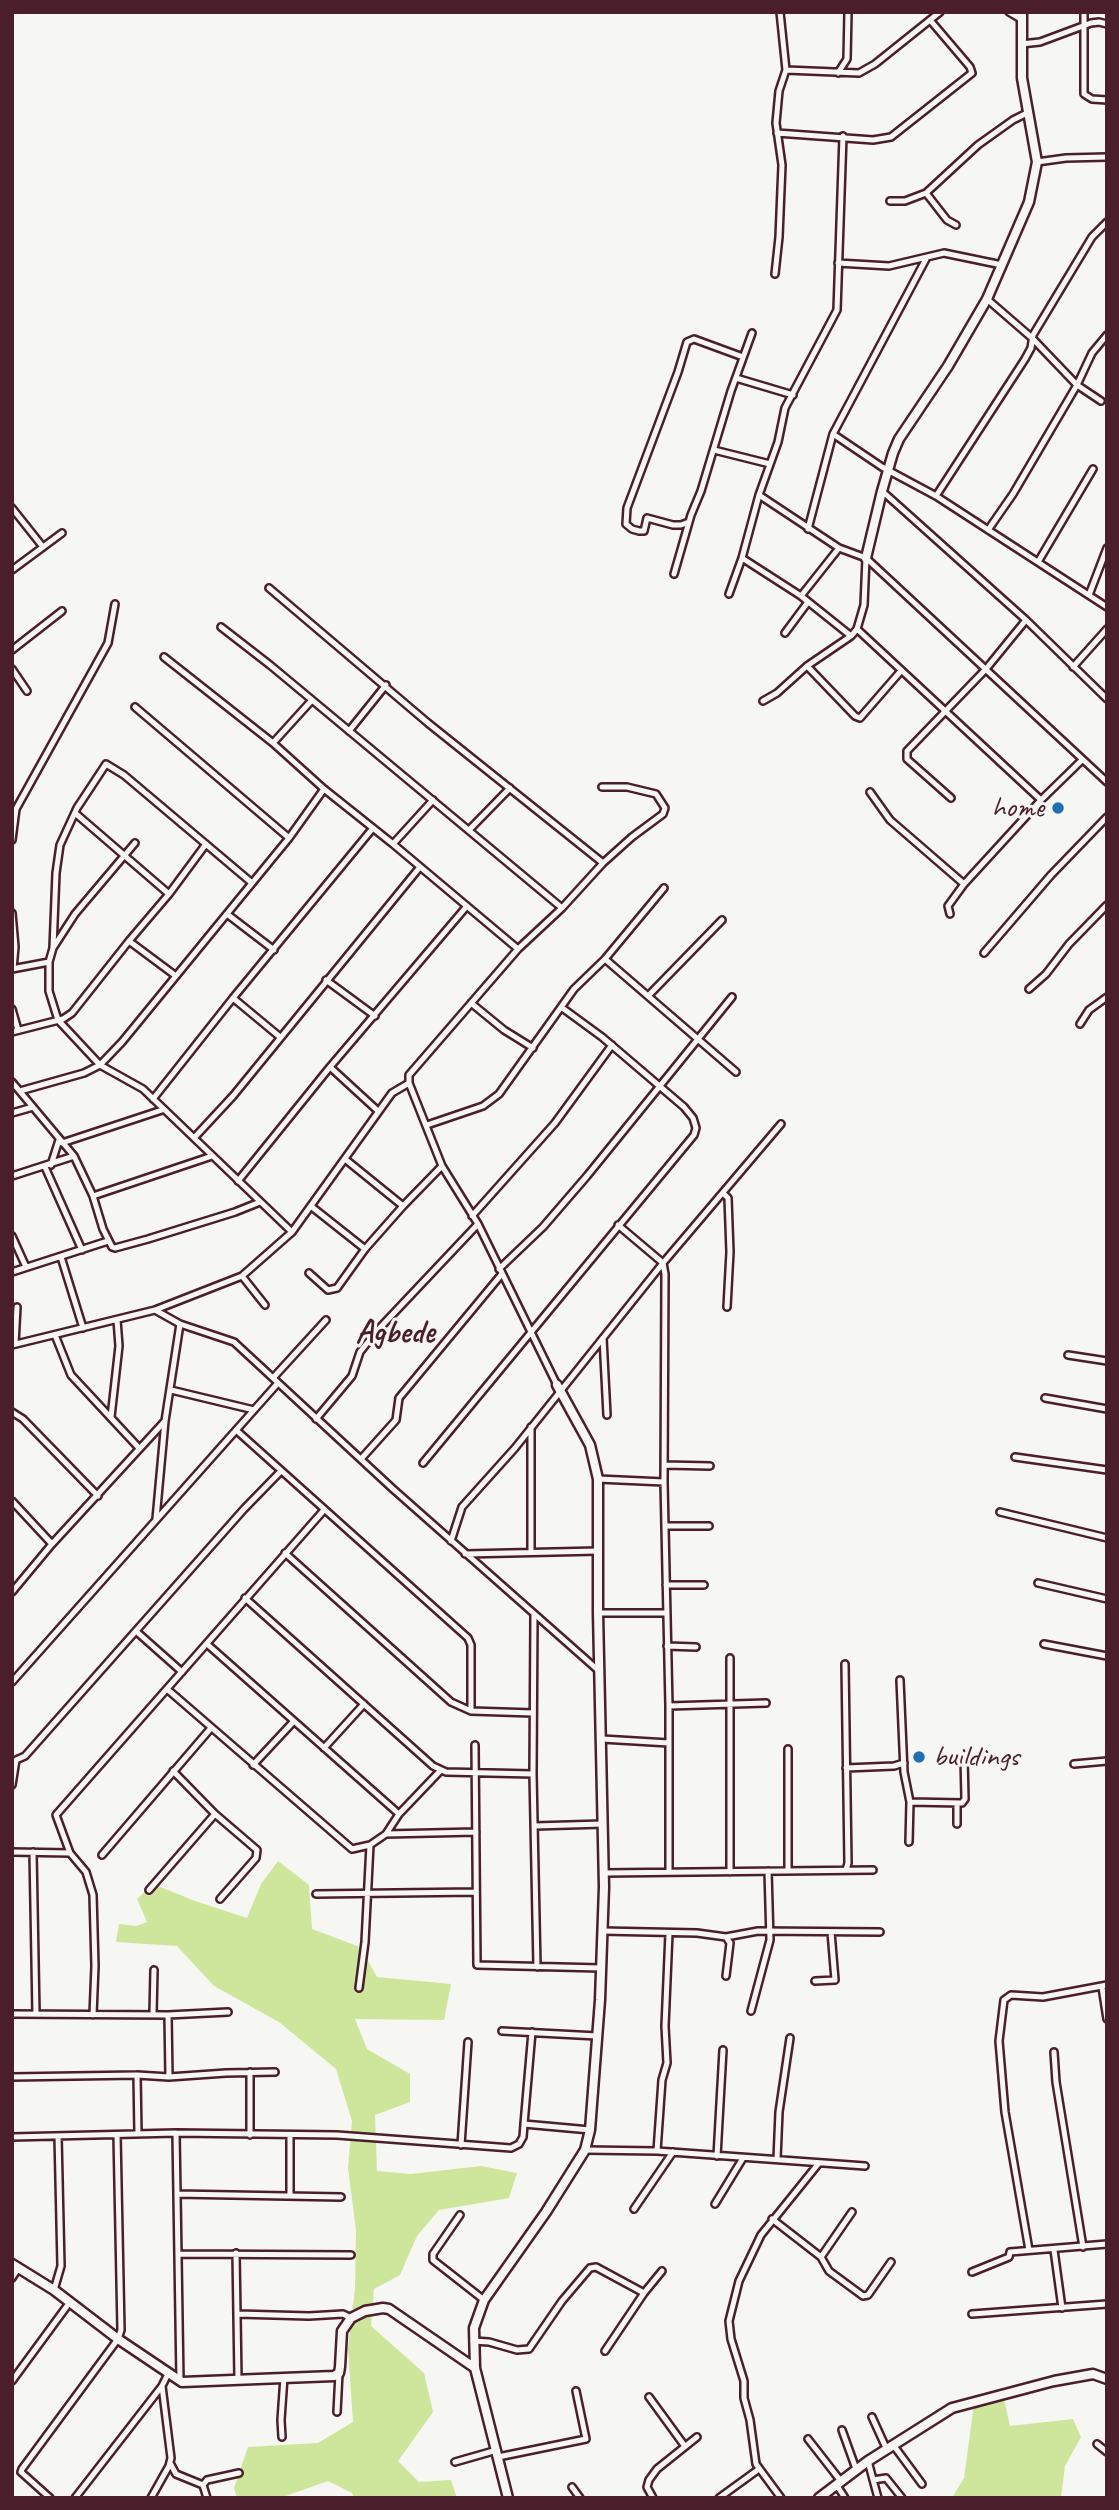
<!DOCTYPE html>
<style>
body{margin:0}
#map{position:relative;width:1119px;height:2510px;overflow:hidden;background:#f6f6f2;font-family:Caveat,sans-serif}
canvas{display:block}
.frame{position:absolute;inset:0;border:14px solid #4a1f2b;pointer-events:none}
</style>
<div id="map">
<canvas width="1119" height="2510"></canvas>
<div class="frame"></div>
</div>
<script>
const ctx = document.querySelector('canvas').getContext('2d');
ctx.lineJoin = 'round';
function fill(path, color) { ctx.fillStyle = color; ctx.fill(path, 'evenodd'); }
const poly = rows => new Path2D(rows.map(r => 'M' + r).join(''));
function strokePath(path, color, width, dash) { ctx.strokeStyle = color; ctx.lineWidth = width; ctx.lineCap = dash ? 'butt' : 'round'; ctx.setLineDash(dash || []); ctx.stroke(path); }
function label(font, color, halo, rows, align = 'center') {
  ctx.font = font + ' Caveat,sans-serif'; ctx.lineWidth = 6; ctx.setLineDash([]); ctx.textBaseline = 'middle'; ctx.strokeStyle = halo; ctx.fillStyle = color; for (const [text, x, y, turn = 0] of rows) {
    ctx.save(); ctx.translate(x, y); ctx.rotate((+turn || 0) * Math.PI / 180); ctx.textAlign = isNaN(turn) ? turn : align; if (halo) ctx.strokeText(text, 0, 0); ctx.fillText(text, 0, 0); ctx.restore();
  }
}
fill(poly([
 [278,1861,309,1885,312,1929,360,1947,377,1977,451,1984,444,2020,355,2019,367,2049,410,2074,410,2102,375,2115,377,2171,411,2174,481,2166,517,2173,509,2198,439,2210,417,2236,400,2275,374,2289,371,2326,424,2373,433,2412,398,2461,419,2482,451,2480,457,2498,354,2498,352,2493,328,2481,280,2498,237,2498,234,2488,248,2447,318,2443,353,2422,348,2349,355,2289,356,2230,348,2168,352,2121,336,2069,279,2022,214,1986,177,1946,116,1942,119,1924,136,1926,147,1922,137,1899,153,1884,195,1901,247,1918,261,1884],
 [1004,2399,1010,2426,1073,2419,1081,2437,1065,2466,1061,2498,952,2498,964,2478,974,2404]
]), '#cee69b');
const street = poly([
 [1009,12,1021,19],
 [1084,12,1084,94,1092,99,1107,100],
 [1021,44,1040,42,1091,23,1099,22,1107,24],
 [786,70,859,73,875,64,940,12],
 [838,73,847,59,848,12],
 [777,133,873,140,891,137,972,73,970,67,930,20],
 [1037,162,1066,158,1107,157],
 [926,193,947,220,956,225],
 [890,201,905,201,926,193,978,145,1013,120,1029,112],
 [838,263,889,266,944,253,1002,265],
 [775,274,779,237,782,165,776,123,779,91,786,70,780,12],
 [987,299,1032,338,1077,385,1101,401],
 [736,378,793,395],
 [833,434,882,467,936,496,1107,607],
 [714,450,770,464],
 [882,491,1026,620,1107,699],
 [759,495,839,548,866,558,1107,782],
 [936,496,1025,359,1031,348,1033,335,1092,237,1107,222],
 [12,508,43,547],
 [689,522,681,525,673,525,647,518,644,531,639,531,632,529,626,524,627,508,678,372,687,342,694,339,743,357],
 [808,529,833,434,926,259],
 [988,530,1013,494,1077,385,1092,353,1107,335],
 [742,558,801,596,851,636],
 [1038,562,1093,469],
 [12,570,62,533],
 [674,574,691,515,701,491,731,391,752,333],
 [269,588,428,723,603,863],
 [729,594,742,558,759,495,778,442,785,408,837,310,843,136],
 [1089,595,1107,548],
 [801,596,839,548],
 [221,627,270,665,562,908],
 [857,629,1041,800],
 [785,633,808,602],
 [12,650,62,611],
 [164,657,273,743,324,789,393,844,518,949],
 [807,666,855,716,860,718,900,672],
 [1073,667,1107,629],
 [12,669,27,691],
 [763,701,777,693,807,666,851,636,857,629,864,605,866,558],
 [135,707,289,838,324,789],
 [349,731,386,685],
 [273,743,312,700],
 [870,792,890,820,964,884],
 [951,798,907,759,907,751,986,669,1026,620],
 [75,813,169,894],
 [469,830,510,788],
 [12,840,16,809,108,643,115,604],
 [393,844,433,800],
 [252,883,124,775,106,764,77,808,60,845,56,873,53,948,49,962,49,991,58,1020,100,1065,143,1089,292,1232],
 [12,913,15,947,13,969],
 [227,914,274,950],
 [950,914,948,906,964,884,1041,800,1082,760],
 [129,941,176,976],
 [53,948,75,914,135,843],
 [984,953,1051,875,1107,817],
 [605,959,736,1072],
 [12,969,49,962],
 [326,980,375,1016],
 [1029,989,1046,974,1069,944,1107,905],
 [649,995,722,920],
 [233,998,373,828],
 [471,1003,504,1030,533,1048],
 [12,1009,18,1030],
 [1080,1024,1089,1010,1107,997],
 [12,1032,63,1019,72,1013,129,941,169,894,206,844],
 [330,1067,378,1111],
 [12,1082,74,1156,93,1196],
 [20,1091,84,1073,100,1065,122,1042,289,838],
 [153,1099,233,998,280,1037],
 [12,1113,33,1107],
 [427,1125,483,1106,499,1094,574,989,605,959,664,888],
 [194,1138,233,1096,420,867],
 [62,1143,162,1110],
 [212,1156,93,1196,103,1229,112,1247,115,1248,148,1239,235,1212,260,1202],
 [345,1159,403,1206],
 [51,1165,59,1140],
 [45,1167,82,1250],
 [12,1176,74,1156],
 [238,1181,330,1067,467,906],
 [723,1193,728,1198,730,1252,727,1307],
 [312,1207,365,1249],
 [472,1216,555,1123,612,1045],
 [618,1225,663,1263,665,1274,664,1482,669,1706,669,1872],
 [12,1236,26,1267],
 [61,1257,83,1328],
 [499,1269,543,1227,587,1176,732,997],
 [12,1272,108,1241],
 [309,1273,328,1290,337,1288,365,1249,403,1206,442,1166],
 [242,1276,265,1305],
 [155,1310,180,1324,234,1342,393,1489,599,1671],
 [55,1335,71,1375,139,1448],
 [603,1338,607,1415],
 [15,1344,17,1307],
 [12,1345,155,1310,242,1276,292,1232,392,1093,409,1083],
 [1068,1355,1107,1361],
 [273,1378,326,1320],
 [557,1385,478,1224,442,1166,409,1083,409,1075,518,949,562,908,603,863,632,837,663,814,665,808,656,794,627,787,602,787],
 [171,1390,254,1410],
 [1045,1398,1107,1409],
 [12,1412,23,1419,98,1496],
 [111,1417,119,1346,117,1320],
 [316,1419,352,1376,360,1352,376,1332,478,1224],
 [236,1430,468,1638,471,1645,471,1711],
 [1015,1457,1107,1470],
 [361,1459,396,1420,399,1398,501,1275],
 [423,1463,694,1135,696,1128,693,1118,684,1107,602,1037,561,1007],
 [665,1465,710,1466],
 [598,1479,664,1482],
 [12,1501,52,1544],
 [1000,1512,1107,1538],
 [156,1519,165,1421,180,1324],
 [665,1526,709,1526],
 [451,1541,462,1507,515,1448,663,1263,781,1124],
 [531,1552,531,1427],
 [285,1553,451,1702,471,1711,533,1713],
 [465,1554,598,1551],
 [1038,1583,1107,1599],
 [666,1585,704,1585],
 [12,1592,52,1544,165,1421],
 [245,1598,433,1766,446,1772,533,1774],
 [598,1613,666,1613],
 [534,1615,533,1774,537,1967],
 [137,1632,182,1672],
 [207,1644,399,1814],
 [1044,1644,1107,1656],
 [667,1646,696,1647],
 [845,1664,848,1863,846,1870],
 [900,1680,904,1772,910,1802,962,1803,965,1799,964,1757],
 [12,1682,278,1383],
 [167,1689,352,1849,370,1845,386,1834,399,1814,441,1770],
 [669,1706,766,1703],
 [602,1739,669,1743],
 [475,1745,477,1965,601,1968],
 [324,1748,364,1704],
 [788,1749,788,1870],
 [1074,1764,1107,1761],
 [253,1765,294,1721],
 [846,1768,894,1766,904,1763],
 [173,1771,215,1814,257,1850,256,1858,220,1899],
 [12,1785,16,1760,25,1756,244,1509,281,1471],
 [957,1804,957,1824],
 [535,1826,603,1824],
 [386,1834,476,1832],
 [909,1842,910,1802],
 [12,1852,70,1853],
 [33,1852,36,2014],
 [102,1855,211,1728],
 [730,1872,730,1658],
 [604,1873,873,1870],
 [149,1890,215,1814],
 [316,1894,476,1892],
 [602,1931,697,1933,726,1937,730,1943,726,1976],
 [726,1937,758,1931,880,1932],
 [815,1981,835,1980,831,1932],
 [1102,1987,1107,2019],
 [359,1988,365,1942,370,1845],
 [751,2011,770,1940,768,1871],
 [12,2014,168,2015,228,2012],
 [153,2014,154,1970],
 [93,2015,95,1966,93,1895,86,1872,70,1853,56,1815,324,1510],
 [168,2015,169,2077],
 [502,2031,597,2036],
 [1054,2052,1056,2082,1083,2247],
 [250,2072,250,2135],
 [137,2075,138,2134],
 [12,2077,137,2075,169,2077,226,2073,275,2072],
 [524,2124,532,2032],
 [176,2133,180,2381],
 [290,2135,290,2196],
 [12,2137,176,2133,337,2135,511,2148,519,2144,523,2137,524,2124,590,2130],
 [461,2145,468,2042],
 [585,2150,657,2151,865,2166],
 [657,2151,662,2080,667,2063,665,2026,669,1933],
 [717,2156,723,2050],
 [777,2159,779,2112,790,2038],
 [177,2194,341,2197],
 [715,2204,743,2158],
 [634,2209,673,2152],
 [460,2215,433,2254,433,2260,484,2300],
 [772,2219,821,2257,829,2271,863,2296,868,2295,891,2262],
 [1029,2250,1005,2112,999,2041,1004,2000,1011,1995,1043,1997,1107,1985],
 [1054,2250,1062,2308],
 [236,2253,238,2379],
 [178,2254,351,2255],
 [821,2257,852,2212],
 [972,2272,1009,2257,1010,2252,1107,2244],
 [12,2278,19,2267],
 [54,2290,61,2266,58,2136],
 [238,2314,309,2316,343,2314,351,2318],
 [972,2314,1107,2304],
 [473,2341,489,2342,517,2350,529,2349,562,2301,590,2268,596,2267,644,2293],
 [605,2351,644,2293,662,2271],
 [12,2381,70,2302],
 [649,2397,684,2445],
 [337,2412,339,2373],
 [872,2417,887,2450],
 [842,2430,856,2469],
 [282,2437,281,2420,284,2377],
 [808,2439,840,2480],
 [1097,2444,1107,2452],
 [894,2446,922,2484],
 [498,2457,586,2439,576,2391],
 [868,2461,878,2498],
 [455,2462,497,2450],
 [170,2463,176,2474,203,2485,207,2498],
 [873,2480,886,2478,902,2498],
 [836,2484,845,2498],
 [203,2485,207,2480,239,2473],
 [572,2487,580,2498],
 [50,2498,21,2472,22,2469,118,2339,121,2330,117,2135],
 [75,2498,162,2386],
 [151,2498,169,2466,171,2458,162,2386,168,2374],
 [653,2498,647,2487,649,2480,657,2469,697,2437],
 [719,2498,759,2469],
 [781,2498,756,2464,750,2420,744,2398,744,2381,731,2339,729,2321,739,2281,761,2235,819,2163]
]);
const secondary = poly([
 [866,558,882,491,893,453,899,439,948,366,987,299,1029,202,1037,162,1022,78,1022,12],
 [12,2264,54,2290,118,2339,182,2382,334,2376,339,2373,340,2367,342,2331,351,2318,365,2311,383,2308,389,2309,475,2368],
 [508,2498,475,2368,474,2328,484,2300,546,2212,585,2150,590,2130,600,2000,604,1887,598,1613,598,1479,590,1445,557,1385],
 [819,2498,868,2461,952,2408,1054,2381,1093,2374,1107,2379]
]);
strokePath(street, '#4a1f2b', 10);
strokePath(secondary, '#4a1f2b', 13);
strokePath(street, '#f6f6f2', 5);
strokePath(secondary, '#f6f6f2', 8);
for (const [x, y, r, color] of [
 [1058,808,7,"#1f6fb2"],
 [919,1757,7,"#1f6fb2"]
]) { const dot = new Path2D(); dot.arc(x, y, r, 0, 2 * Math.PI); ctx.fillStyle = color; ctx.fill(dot); strokePath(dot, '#f6f6f2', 2.5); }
label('30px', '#4a1f2b', '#f6f6f2', [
 ["home",1044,808],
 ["buildings",933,1757,"left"]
], 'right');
label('bold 33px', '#4a1f2b', '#f6f6f2', [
 ["Agbede",395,1333]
]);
</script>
